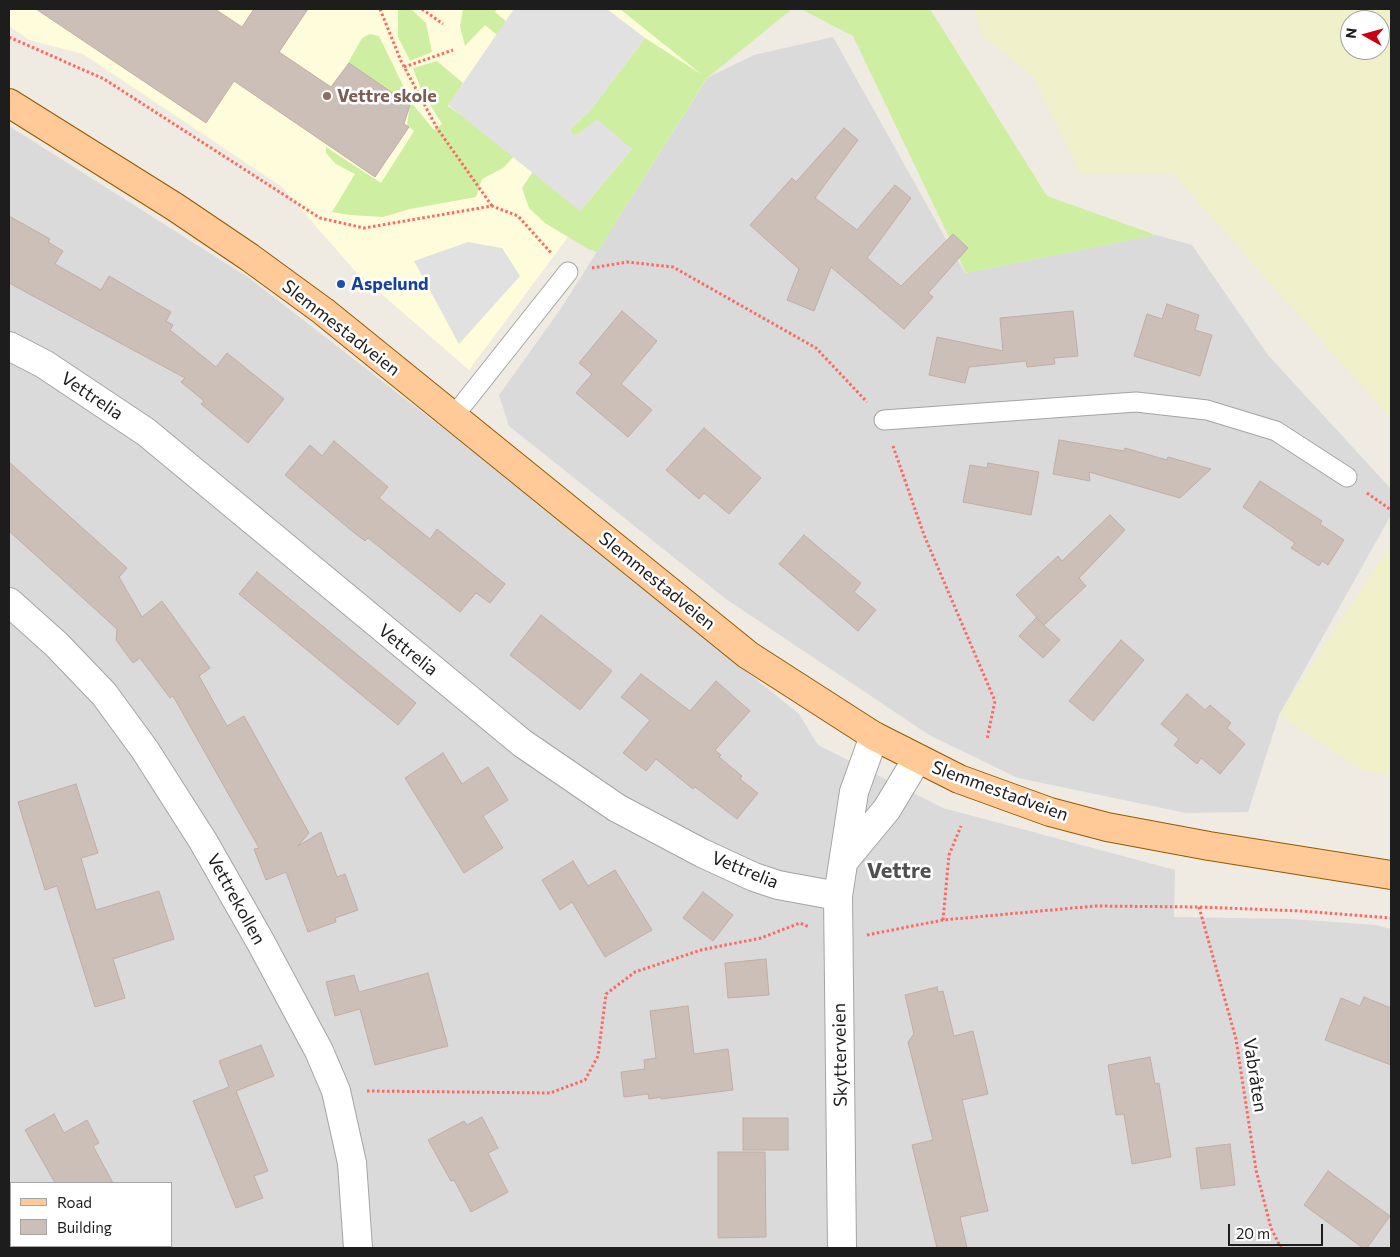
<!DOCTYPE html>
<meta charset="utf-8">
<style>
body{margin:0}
#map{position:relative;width:1400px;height:1257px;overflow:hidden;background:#efeae2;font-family:Commissioner,sans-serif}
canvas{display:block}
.frame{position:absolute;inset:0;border:10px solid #1d1d1d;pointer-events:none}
.legend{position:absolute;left:10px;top:1182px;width:162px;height:65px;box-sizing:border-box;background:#fff;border:1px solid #a5a5a5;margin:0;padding:6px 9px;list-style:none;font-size:15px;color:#1d1d1d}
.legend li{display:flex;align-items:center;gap:10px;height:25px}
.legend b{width:25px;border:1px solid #a5a5a5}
.north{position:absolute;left:1340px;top:10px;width:50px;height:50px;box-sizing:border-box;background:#fff;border:1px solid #a5a5a5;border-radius:50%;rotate:277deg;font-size:14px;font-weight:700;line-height:20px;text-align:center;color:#1d1d1d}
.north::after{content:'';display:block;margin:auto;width:18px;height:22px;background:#ca0010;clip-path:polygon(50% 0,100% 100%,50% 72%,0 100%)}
.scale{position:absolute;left:1228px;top:1224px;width:95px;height:22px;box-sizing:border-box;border:2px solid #1d1d1d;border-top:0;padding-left:6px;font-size:15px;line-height:18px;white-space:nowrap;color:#1d1d1d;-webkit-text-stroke:4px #fff;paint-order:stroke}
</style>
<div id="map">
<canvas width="1400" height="1257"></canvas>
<div class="frame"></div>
<ul class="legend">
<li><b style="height:6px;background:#ffca97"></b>Road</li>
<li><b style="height:14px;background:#ccbfb8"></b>Building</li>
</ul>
<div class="north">N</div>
<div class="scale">20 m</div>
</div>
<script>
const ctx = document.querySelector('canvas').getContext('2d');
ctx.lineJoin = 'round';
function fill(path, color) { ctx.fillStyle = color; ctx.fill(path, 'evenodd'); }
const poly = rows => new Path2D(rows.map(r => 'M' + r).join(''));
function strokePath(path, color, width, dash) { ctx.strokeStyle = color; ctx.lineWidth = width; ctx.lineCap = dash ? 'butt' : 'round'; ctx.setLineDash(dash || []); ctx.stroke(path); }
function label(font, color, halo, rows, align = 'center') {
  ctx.font = font + ' Commissioner,sans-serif'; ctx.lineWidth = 5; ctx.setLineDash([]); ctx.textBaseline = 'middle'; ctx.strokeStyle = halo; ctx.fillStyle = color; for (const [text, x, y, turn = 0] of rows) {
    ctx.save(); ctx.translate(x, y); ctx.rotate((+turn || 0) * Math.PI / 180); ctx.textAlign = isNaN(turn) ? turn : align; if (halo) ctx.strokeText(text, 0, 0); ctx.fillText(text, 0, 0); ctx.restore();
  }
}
fill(poly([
 [833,37,965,273,1156,235,1192,245,1268,355,1391,489,1391,515,1279,715,1248,812,1186,813,1018,778,929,735,726,599,509,426,499,395,560,310,707,78,754,55],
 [9,126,249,278,497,470,799,714,818,745,943,808,1175,870,1174,917,1292,919,1376,925,1391,929,1391,1248,9,1248],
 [11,1183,171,1183,171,1246,11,1246]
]), '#dbdada');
fill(poly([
 [9,9,764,9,707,78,600,246,568,237,469,370,354,270,282,187,83,54,29,40,9,26]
]), '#fffcdb');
fill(poly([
 [974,9,1391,9,1391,419,1173,174,1081,174,1033,76,984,38],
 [1350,20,1380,20,1380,50,1350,50],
 [1391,544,1391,775,1362,771,1279,715]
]), '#f0f0cb');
fill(poly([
 [398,9,411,9,426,23,432,52,410,61,398,37],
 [463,9,497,9,495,12,566,71,554,82,485,25,465,46,460,26],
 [620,9,792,9,707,78,597,252,588,249,545,223,529,208,522,188,540,161,580,211,632,149,572,135,570,129,589,112,645,38,701,74],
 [801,9,930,9,1047,196,1156,235,966,273,853,36],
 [370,34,379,36,411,102,434,130,442,124,421,90,413,68,437,61,463,83,448,106,516,154,503,168,482,179,476,197,410,209,383,217,349,215,332,212,355,174,336,164,326,153,326,147,381,183,414,131,407,125,410,105,348,63,362,38]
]), '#ceefa2');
fill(poly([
 [514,9,607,9,645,38,589,112,570,129,572,135,578,134,597,119,632,149,580,211,448,105],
 [468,242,502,248,520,276,459,344,414,261]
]), '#e1e1e1');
const building = poly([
 [36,9,215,9,242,27,254,9,308,9,279,52,331,87,349,63,410,105,404,124,409,127,375,177,234,81,206,123,36,9],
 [844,128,858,140,815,198,857,230,895,185,911,198,867,258,901,286,953,234,968,248,928,293,933,297,904,329,831,267,814,311,787,300,799,269,750,225,792,178,796,182,844,128],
 [9,216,50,239,48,242,63,251,55,264,101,290,109,276,171,312,166,321,173,325,170,330,216,367,227,353,284,399,248,443,201,404,204,401,181,382,185,378,9,283,9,216],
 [1167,304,1199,315,1195,330,1212,335,1200,376,1134,356,1147,314,1162,319,1167,304],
 [622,311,657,341,621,384,652,410,628,437,576,393,592,374,579,363,622,311],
 [1073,311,1078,356,1054,358,1055,364,1027,367,1026,361,969,367,965,383,929,375,937,337,1003,351,1000,318,1073,311],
 [704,428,761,478,729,514,704,493,699,499,666,470,704,428],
 [1059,440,1124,451,1125,448,1167,460,1168,457,1211,469,1180,498,1089,472,1090,481,1053,474,1059,440],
 [334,441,388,487,379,498,430,539,437,529,505,584,490,603,476,593,460,612,368,538,365,541,352,531,285,475,310,445,322,456,334,441],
 [9,462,127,568,119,577,142,617,162,601,210,668,199,676,227,726,244,716,309,833,298,846,321,832,337,877,345,874,358,910,335,918,336,922,308,932,286,872,266,880,254,849,259,848,173,696,170,698,140,658,133,663,116,640,117,629,9,531,9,462],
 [988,463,1039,472,1031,515,963,502,970,465,987,468,988,463],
 [1260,481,1322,521,1320,524,1344,540,1328,565,1322,561,1319,566,1291,548,1295,543,1243,507,1260,481],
 [1110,515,1125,530,1079,578,1086,586,1044,625,1016,595,1058,556,1062,561,1110,515],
 [804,535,861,583,854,592,876,610,858,631,779,564,804,535],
 [257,572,416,703,398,725,239,594,257,572],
 [541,615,612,671,580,710,510,655,541,615],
 [1036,618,1060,640,1043,658,1019,636,1036,618],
 [1121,640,1144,660,1093,721,1069,701,1121,640],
 [641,674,690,711,716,681,750,711,715,750,721,755,719,757,742,776,740,779,758,793,737,819,695,787,693,789,656,759,646,771,623,753,650,720,621,697,641,674],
 [1187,694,1205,710,1210,705,1231,723,1227,728,1245,744,1220,774,1201,758,1197,764,1174,745,1179,739,1161,724,1187,694],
 [443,753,462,784,488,767,508,800,483,816,503,848,464,873,405,778,443,753],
 [76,784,98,853,81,858,96,910,159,891,174,939,113,959,125,998,95,1007,57,886,45,890,18,802,76,784],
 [573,861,588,886,615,870,652,930,605,957,572,902,560,910,542,880,573,861],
 [703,892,733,915,713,941,683,918,703,892],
 [766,959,769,995,728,998,725,963,766,959],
 [428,973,448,1046,375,1065,360,1009,335,1016,326,982,354,975,359,992,428,973],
 [937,987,938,992,943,991,954,1036,973,1031,988,1094,962,1100,988,1211,960,1217,967,1248,937,1248,912,1145,933,1140,908,1042,914,1034,905,995,937,987],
 [1364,997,1391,1008,1391,1065,1325,1040,1341,998,1360,1006,1364,997],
 [688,1006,694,1054,728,1049,733,1090,661,1099,661,1097,649,1099,648,1094,624,1097,621,1072,645,1069,644,1060,656,1058,650,1011,688,1006],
 [261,1045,274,1076,236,1091,268,1171,254,1176,263,1198,236,1208,193,1101,229,1087,219,1061,261,1045],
 [1150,1057,1155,1084,1159,1083,1171,1157,1132,1164,1124,1114,1116,1115,1108,1065,1150,1057],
 [54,1114,64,1133,87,1120,99,1143,93,1146,113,1183,55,1183,25,1130,54,1114],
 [482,1117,498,1148,488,1153,508,1192,471,1212,454,1180,451,1181,428,1140,464,1121,467,1125,482,1117],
 [743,1118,788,1118,788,1150,743,1150,743,1118],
 [1230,1144,1235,1185,1201,1189,1196,1148,1230,1144],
 [718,1152,765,1152,766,1237,718,1238,718,1152],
 [1328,1171,1390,1216,1367,1248,1363,1248,1304,1205,1328,1171]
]);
fill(building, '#ccbfb8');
strokePath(building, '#c2aea3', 1);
const lane = poly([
 [453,417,568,272],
 [884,420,1136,402,1207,410,1276,431,1347,477]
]);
const street = poly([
 [9,346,44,364,146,432,522,743,617,808,702,853,754,877,778,885,838,896],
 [9,602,57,645,104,694,145,750,203,841,260,941,319,1051,336,1091,352,1163,358,1248],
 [844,861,887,809,917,759],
 [12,1246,15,1248],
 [842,1248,838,896,854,792,874,736]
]);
const primary = poly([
 [9,103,175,207,249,257,323,311,748,655,874,736,959,779,1050,812,1107,827,1209,846,1391,875]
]);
strokePath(lane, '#a4a4a4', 21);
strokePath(street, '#a4a4a4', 30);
strokePath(primary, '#965900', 30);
strokePath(poly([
 [380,9,401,61,437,128,492,206],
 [422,9,443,24],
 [9,37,104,79,320,218,364,228,492,206,518,216,552,254],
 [404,67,453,50],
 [592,268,627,262,673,267,816,348,867,402],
 [893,446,924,535,995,701,987,739],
 [1367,493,1391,510],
 [1199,907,1236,1039,1256,1170,1271,1228,1281,1248],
 [943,920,949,855,961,826],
 [867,935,943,920,1095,906,1199,907,1301,911,1391,918],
 [367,1091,550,1093,585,1080,598,1056,606,994,635,972,701,950,761,938,800,923,809,927]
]), '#ff6763', 3, [2.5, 2.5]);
strokePath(lane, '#fff', 19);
strokePath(street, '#fff', 28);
strokePath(primary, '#ffca97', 28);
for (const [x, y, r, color] of [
 [327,96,5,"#8d6e63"],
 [341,284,5,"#1a4fb4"]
]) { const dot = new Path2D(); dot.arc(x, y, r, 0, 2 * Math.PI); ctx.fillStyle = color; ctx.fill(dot); strokePath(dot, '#fff', 2); }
label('bold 18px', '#785e54', '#fff', [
 ["Vettre skole",337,96]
], 'left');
label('bold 18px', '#164399', '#fff', [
 ["Aspelund",351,284]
], 'left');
label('18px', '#1d1d1d', '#fff', [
 ["Slemmestadveien",341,328,38],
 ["Vettrelia",92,396,34],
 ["Slemmestadveien",657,581,39],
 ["Vettrelia",408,650,39],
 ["Slemmestadveien",1000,791,20],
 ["Vettrelia",745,870,22],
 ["Vettrekollen",236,899,61],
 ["Skytterveien",840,1055,-91],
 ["Vabråten",1255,1075,81]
]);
label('bold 22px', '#505050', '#fff', [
 ["Vettre",899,871]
]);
</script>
